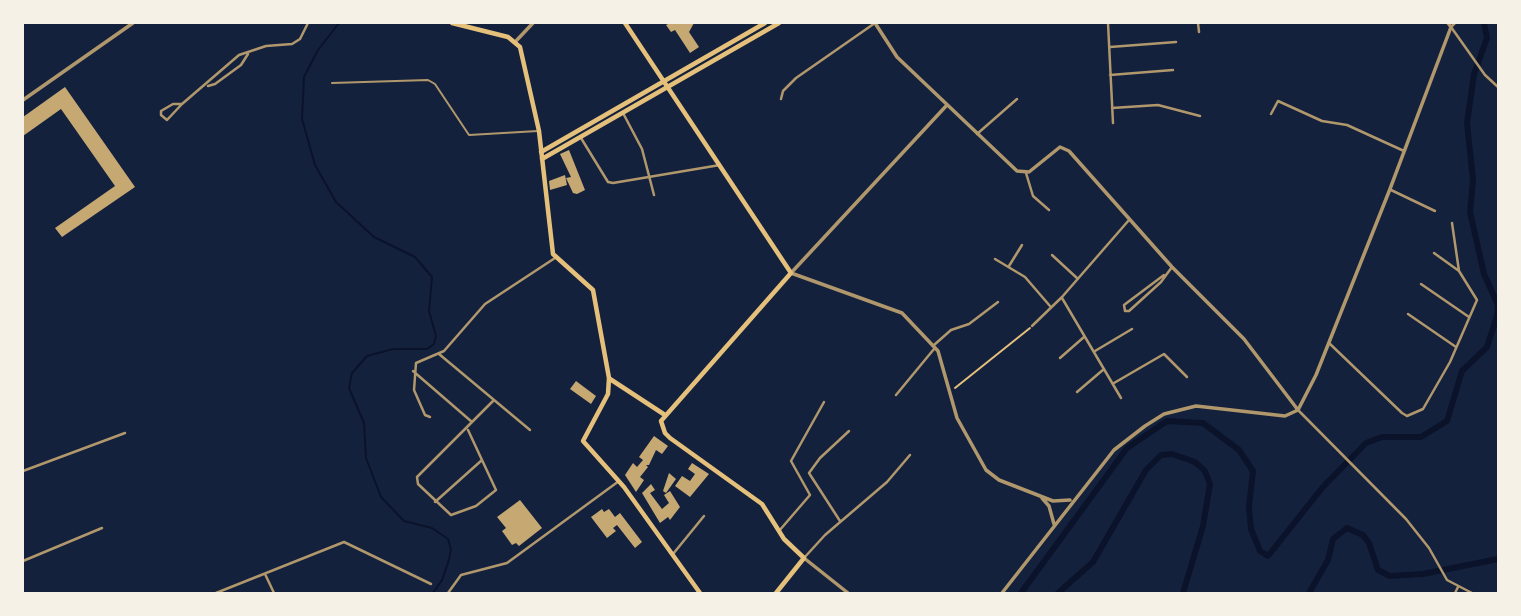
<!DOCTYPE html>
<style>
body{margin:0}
#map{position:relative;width:1521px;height:616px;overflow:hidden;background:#14213d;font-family:"Public Sans",sans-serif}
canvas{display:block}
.frame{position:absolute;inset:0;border:24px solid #f6f1e7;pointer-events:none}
</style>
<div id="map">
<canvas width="1521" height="616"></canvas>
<div class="frame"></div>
</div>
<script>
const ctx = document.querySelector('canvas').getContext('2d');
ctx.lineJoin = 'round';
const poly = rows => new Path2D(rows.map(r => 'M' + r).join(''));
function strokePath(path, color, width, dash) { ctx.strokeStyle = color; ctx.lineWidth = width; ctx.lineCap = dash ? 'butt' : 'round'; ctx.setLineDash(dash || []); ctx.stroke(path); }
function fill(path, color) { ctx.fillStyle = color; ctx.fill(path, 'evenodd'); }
strokePath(poly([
 [339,23,318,50,304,77,302,119,315,165,336,202,374,237,415,257,432,277,429,311,436,336,434,344,427,349,393,349,367,356,352,373,349,388,364,423,366,458,381,497,404,521,432,528,448,539,451,550,448,563,442,580,433,593]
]), '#0b132b', 2);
strokePath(poly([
 [1021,593,1127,448,1167,421,1203,423,1239,450,1253,471,1249,507,1251,529,1260,551,1268,556,1322,488,1366,443,1382,437,1421,437,1447,421,1462,371,1487,347,1497,316,1498,305,1484,274,1470,212,1473,180,1467,123,1474,74,1487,38,1484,23],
 [1058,593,1093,562,1146,470,1161,455,1172,454,1195,462,1205,471,1210,484,1203,526,1183,593],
 [1309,593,1328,560,1333,539,1347,528,1363,535,1369,543,1378,570,1390,576,1423,574,1498,559]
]), '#0b132b', 6);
fill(poly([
 [670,23,694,23,689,32,699,47,690,53,675,30,671,32,666,25],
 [65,87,135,187,62,237,55,228,115,186,61,109,23,136,23,117],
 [569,150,585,190,577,194,573,193,566,178,571,177,560,154],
 [565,175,567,185,550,190,549,181],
 [576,381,596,396,591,404,570,389],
 [654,436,668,446,662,454,656,450,649,465,646,465,648,467,640,477,644,480,636,492,625,475,633,463,637,467,643,460,639,457],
 [692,463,709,474,690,497,675,486,682,476,690,481,695,474,688,469],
 [669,473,676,479,666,493,663,491],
 [651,484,655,490,650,493,662,509,669,503,664,495,670,491,680,507,670,520,668,517,660,523,642,493],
 [520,500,542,528,519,546,516,543,512,545,502,531,506,528,497,517],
 [602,509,604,512,609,509,615,517,620,513,642,542,635,548,617,525,613,528,616,531,607,538,591,517]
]), '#c6a872');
strokePath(poly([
 [955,388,1030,328]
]), '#e5c07b', 2);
strokePath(poly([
 [332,83,428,80,435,84,469,135,538,131]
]), '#b1986c', 2);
strokePath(poly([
 [1108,23,1113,123],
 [1198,23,1199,32],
 [1455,23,1451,27,1485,75,1498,87],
 [1110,47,1176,42],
 [1110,75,1173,70],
 [208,86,215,84,241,65,248,54],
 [781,99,783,91,796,78,875,23],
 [173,104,182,104,167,120,161,115,161,111,173,104],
 [182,104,239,55,266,46,292,44,300,39,308,23],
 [1112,108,1158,105,1200,116],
 [623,113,642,149,654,195],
 [1271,114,1278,101,1322,121,1347,125,1404,151],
 [977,134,1017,99],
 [581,138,608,182,613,183,720,165],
 [1026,173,1033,196,1049,210],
 [1391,190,1435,211],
 [1452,223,1459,271],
 [1052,255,1078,279],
 [995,259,1025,277,1050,306],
 [1009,266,1022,245],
 [1164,275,1124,305,1125,311,1129,311,1161,282,1172,267],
 [1421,284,1469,317],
 [1062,298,1121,398],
 [1408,314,1456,347],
 [1032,326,1062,297,1129,220],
 [1329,343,1402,413,1407,416,1423,409,1450,362,1477,300,1459,271,1434,253],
 [934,345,951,330,969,324,998,302],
 [1095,351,1132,329],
 [439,354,530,430],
 [1060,358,1084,337],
 [413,371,472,422],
 [1114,383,1164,354,1187,377],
 [1077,392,1104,369],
 [896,395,934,349],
 [1298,410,1406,519,1429,548,1447,580,1472,593],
 [430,417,425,415,414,390,416,363,444,351,485,304,555,258],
 [468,430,496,490,476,506,451,515,418,484,417,477,494,400],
 [23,471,125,433],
 [435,502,482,460],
 [840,521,809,473,820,458,849,431],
 [779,531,810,495,791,461,824,402],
 [673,554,704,516],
 [804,558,825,535,887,482,910,455],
 [23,561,102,528],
 [265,574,274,593],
 [216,593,344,542,431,584],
 [448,593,461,575,507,563,619,481],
 [1455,593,1458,587]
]), '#b1986c', 2.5);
strokePath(poly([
 [875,23,897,57,1017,171,1029,172,1060,147,1069,151,1172,267,1244,339,1298,410],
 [516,41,533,23],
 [23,100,133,23],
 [947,105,791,273,902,313,938,351,957,418,986,470,999,480,1053,501,1070,500],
 [1042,498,1049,506,1054,524],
 [804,558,848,593],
 [1002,593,1114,450,1145,426,1164,414,1196,406,1285,416,1298,410,1316,375,1390,189,1451,27,1448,23]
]), '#b1986c', 3.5);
strokePath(poly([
 [541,152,765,23],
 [542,159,779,23]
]), '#e5c07b', 4.5);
strokePath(poly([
 [452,23,508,37,520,47,539,131,553,254,593,290,609,378,608,394,583,441,624,487,700,593],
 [625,23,791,273,661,421,665,433,670,438,762,504,784,539,804,558,776,593],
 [610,379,665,415]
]), '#e5c07b', 4.5);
</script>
